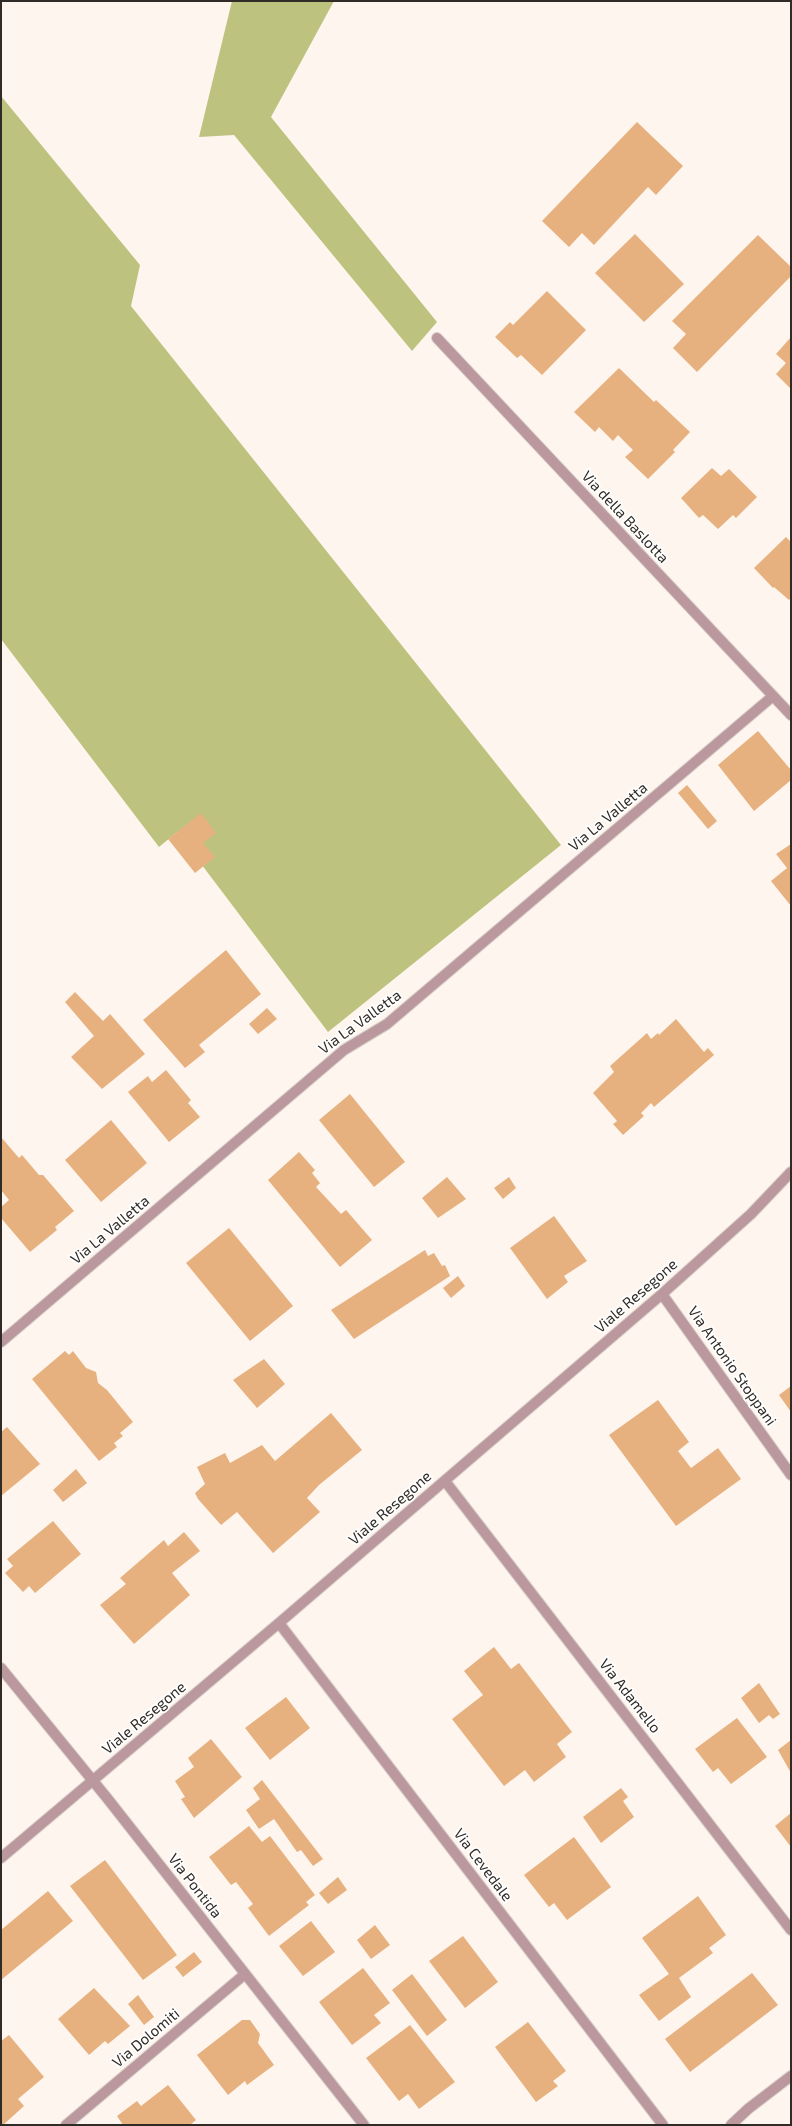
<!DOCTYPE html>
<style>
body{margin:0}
#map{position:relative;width:792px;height:2126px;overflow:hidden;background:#fef5ee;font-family:"Exo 2",sans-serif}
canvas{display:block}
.frame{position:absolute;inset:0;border:2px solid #302b26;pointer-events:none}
</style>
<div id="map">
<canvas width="792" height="2126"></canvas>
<div class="frame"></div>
</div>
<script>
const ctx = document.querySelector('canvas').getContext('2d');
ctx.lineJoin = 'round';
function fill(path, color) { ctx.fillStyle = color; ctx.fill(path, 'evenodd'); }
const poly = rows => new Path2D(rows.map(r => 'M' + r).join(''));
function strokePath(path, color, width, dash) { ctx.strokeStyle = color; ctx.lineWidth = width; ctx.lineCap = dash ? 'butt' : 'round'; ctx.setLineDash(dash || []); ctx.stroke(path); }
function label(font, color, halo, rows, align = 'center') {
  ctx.font = font + ' "Exo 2",sans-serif'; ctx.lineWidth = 3.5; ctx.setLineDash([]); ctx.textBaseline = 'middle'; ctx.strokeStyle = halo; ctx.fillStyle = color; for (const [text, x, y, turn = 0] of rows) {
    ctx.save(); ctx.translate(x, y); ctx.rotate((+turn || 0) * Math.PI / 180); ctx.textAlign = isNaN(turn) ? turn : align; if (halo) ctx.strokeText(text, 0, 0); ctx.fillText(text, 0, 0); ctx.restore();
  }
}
fill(poly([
 [232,1,334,1,271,117,437,322,412,351,234,135,199,137],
 [1,96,140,265,131,306,561,845,328,1032,177,832,159,847,1,639]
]), '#bdc37e');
fill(poly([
 [637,122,683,166,656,195,648,187,594,245,582,233,569,247,542,221],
 [635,234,684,284,644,322,595,273],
 [758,235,791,267,791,276,697,372,673,348,686,334,672,321],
 [547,291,586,330,542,375,521,355,517,358,495,337,510,322,513,325],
 [791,337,791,389,776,374,786,363,776,354],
 [619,368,654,402,656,400,690,432,673,450,675,452,648,479,625,457,633,450,618,435,613,441,599,427,595,432,574,412],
 [712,468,721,476,729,469,757,497,736,518,733,515,718,529,703,515,699,518,681,498],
 [786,537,791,542,791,598,789,600,774,587,773,588,754,568],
 [758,731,791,770,791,780,754,811,718,765],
 [687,785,717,821,708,829,678,793],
 [201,813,216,833,203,843,215,857,195,873,168,839],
 [791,844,791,906,771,881,787,868,776,854],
 [226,950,261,994,199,1045,205,1052,185,1068,143,1020],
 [75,992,103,1021,110,1014,145,1054,102,1089,71,1057,94,1036,65,1002],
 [267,1008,277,1019,258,1034,249,1024],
 [676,1019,704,1052,708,1048,714,1055,654,1107,651,1103,641,1113,644,1116,623,1135,613,1124,617,1121,593,1093,614,1072,610,1066,647,1033,651,1039,658,1033,659,1035],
 [166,1070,191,1100,188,1103,200,1117,169,1142,128,1092,148,1076,152,1082],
 [350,1094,405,1162,374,1187,319,1120],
 [111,1120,147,1163,101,1202,65,1160],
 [1,1137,19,1158,22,1155,39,1175,43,1175,74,1211,55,1227,57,1230,30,1252,1,1218,1,1207,9,1200,1,1190],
 [299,1152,315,1170,312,1173,320,1183,316,1187,341,1214,346,1210,372,1240,340,1267,268,1180],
 [447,1177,466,1199,438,1218,422,1198],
 [509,1177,516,1188,503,1199,494,1188],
 [554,1216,587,1261,564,1276,568,1282,547,1299,510,1248],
 [229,1228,293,1306,250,1341,186,1263],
 [425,1250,428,1256,434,1253,442,1266,445,1265,450,1276,354,1339,331,1310],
 [458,1276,465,1286,451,1298,443,1288],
 [65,1351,69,1355,73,1351,86,1368,96,1372,98,1383,107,1390,133,1422,120,1433,123,1436,114,1443,117,1447,99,1461,32,1379],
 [264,1359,285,1384,257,1408,233,1380],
 [791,1386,791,1412,779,1395],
 [658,1400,689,1442,678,1451,691,1468,718,1448,741,1479,676,1526,609,1435],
 [331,1413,362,1450,319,1485,307,1498,320,1512,273,1553,237,1512,221,1525,198,1499,195,1493,205,1484,197,1467,225,1453,230,1463,262,1445,275,1461],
 [7,1427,40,1464,1,1496,1,1432],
 [76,1469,87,1483,63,1502,53,1490],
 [53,1521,81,1554,35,1593,29,1586,23,1592,5,1573,13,1566,7,1559],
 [184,1532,200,1551,172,1573,190,1595,134,1644,100,1605,126,1584,120,1578,164,1540,168,1546],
 [494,1647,511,1669,519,1663,572,1732,557,1744,566,1757,534,1782,525,1770,504,1786,452,1719,483,1695,464,1671],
 [759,1683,780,1714,773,1719,769,1715,759,1723,741,1698],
 [286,1697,310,1728,270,1760,245,1728],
 [737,1718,767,1757,731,1784,718,1768,713,1772,695,1749],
 [211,1739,242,1777,194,1818,181,1799,185,1797,175,1781,194,1767,188,1758],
 [791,1740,791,1773,778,1750],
 [262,1780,323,1859,313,1866,301,1850,297,1852,274,1819,259,1829,246,1810,260,1799,253,1788],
 [621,1788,628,1797,623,1801,634,1817,601,1843,583,1817],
 [791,1813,791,1847,775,1826],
 [249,1826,262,1842,270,1836,315,1895,306,1902,309,1905,269,1936,248,1908,253,1904,236,1882,231,1885,209,1857],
 [574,1837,611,1887,567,1920,554,1903,549,1907,524,1875],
 [105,1860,177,1955,143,1980,70,1886],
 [338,1877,347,1890,328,1904,319,1893],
 [48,1891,73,1921,1,1980,1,1930],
 [698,1896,726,1935,709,1948,713,1953,679,1978,691,1997,659,2021,639,1995,669,1974,642,1938],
 [311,1921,335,1952,303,1976,279,1946],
 [375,1925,390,1945,371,1959,357,1940],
 [463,1936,498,1982,465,2008,429,1961],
 [194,1952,202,1962,183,1977,175,1967],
 [363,1968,390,2003,374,2015,381,2023,352,2045,319,2002],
 [752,1973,778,2005,690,2072,665,2039],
 [412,1974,447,2020,427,2036,392,1990],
 [94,1988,130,2026,108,2044,105,2041,89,2055,58,2019],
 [138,1995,154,2017,144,2025,128,2004],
 [242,2020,250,2020,260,2034,258,2043,274,2065,247,2085,245,2081,228,2095,197,2055],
 [528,2022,566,2071,553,2081,558,2086,536,2102,495,2047],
 [410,2025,455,2082,419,2109,408,2094,399,2101,366,2058],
 [9,2035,44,2077,18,2099,24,2106,3,2125,1,2122,1,2041],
 [168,2085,196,2120,190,2125,123,2125,117,2116,137,2101,141,2106]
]), '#e7b17f');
const minor = poly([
 [437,338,791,715],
 [662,1294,791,1475],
 [1,1342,344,1050,387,1024,773,696],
 [445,1481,791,1930],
 [279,1623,663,2125],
 [1,1668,107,1798,364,2125],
 [1,1858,279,1623,662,1294,751,1214,791,1172],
 [66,2125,245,1974],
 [731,2125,748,2109,791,2076]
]);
strokePath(minor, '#d9d1ca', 12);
strokePath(minor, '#ba989d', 10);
label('15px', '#302b26', '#fff', [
 ["Via della Baslotta",625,517,47],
 ["Via La Valletta",608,817,-40],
 ["Via La Valletta",360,1022,-36],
 ["Via La Valletta",110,1230,-40],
 ["Viale Resegone",636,1296,-41],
 ["Via Antonio Stoppani",732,1366,55],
 ["Viale Resegone",390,1508,-41],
 ["Via Adamello",630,1696,52],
 ["Viale Resegone",144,1718,-40],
 ["Via Cevedale",483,1865,53],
 ["Via Pontida",195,1886,52],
 ["Via Dolomiti",146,2038,-40]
]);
</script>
